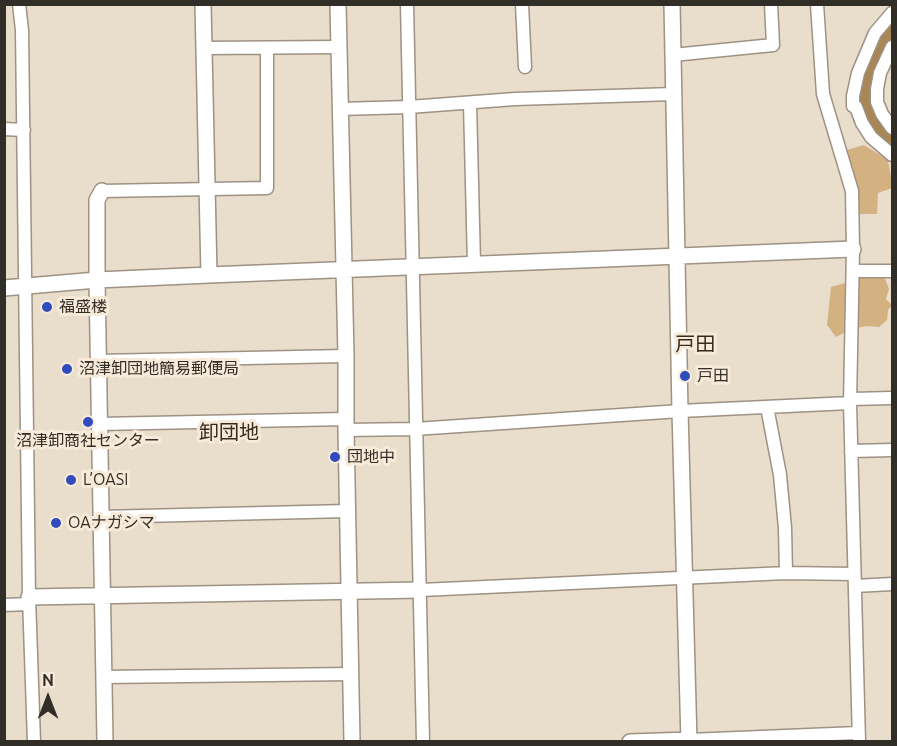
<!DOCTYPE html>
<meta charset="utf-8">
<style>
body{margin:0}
#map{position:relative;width:897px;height:746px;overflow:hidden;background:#e9ddcc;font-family:Ubuntu,sans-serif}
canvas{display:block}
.frame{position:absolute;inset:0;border:6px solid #312d27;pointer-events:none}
.north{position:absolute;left:18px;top:668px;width:60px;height:60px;-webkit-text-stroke:4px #f7ead9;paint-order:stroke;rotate:0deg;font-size:16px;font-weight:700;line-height:24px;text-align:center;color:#312d27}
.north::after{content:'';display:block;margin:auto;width:21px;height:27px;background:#312d27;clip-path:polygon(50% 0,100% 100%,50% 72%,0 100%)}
</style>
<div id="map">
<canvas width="897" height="746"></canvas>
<div class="frame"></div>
<div class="north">N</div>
</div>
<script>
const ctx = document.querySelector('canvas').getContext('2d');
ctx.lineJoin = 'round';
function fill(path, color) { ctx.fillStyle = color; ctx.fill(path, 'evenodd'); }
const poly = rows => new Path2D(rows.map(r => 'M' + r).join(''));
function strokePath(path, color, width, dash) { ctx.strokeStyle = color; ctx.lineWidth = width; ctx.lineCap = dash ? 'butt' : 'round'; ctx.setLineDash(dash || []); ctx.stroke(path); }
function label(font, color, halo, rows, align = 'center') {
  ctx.font = font + ' Ubuntu,"Noto Sans JP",sans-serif'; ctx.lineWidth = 6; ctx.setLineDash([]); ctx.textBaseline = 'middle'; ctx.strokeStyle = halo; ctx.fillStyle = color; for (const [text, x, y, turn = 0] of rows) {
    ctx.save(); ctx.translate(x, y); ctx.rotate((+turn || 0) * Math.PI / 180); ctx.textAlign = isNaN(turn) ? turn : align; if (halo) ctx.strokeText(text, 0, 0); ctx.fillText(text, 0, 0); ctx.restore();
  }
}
fill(poly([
 [864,145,888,160,892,183,892,188,878,193,877,214,858,214,859,197,847,150],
 [856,275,884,276,889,289,886,299,892,305,888,310,887,320,879,327,866,326,849,330,836,337,827,325,831,287,845,283]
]), '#d4b180');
strokePath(poly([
 [892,27,875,56,866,79,866,93,870,116,877,128,892,141]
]), '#a88656', 18);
const minor = poly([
 [19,4,22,30,29,597,34,742],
 [407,4,423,742],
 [522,4,525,67],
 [817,4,823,94,852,191,853,249,850,403,859,742],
 [892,13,875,33,858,73,853,96,853,106,856,107,862,123,871,137,892,155],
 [892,47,880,73,877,89,877,102,882,114,892,128],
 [204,48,339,47],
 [673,55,773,45,771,4],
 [470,103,474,264],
 [340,109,409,107,515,99,674,94],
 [4,129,24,130],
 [102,191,267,188,267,49],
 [853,271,892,271],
 [98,361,346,356],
 [851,399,892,398],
 [767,407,780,475,785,528,786,573],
 [99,424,346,419],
 [346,430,415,429,680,411,850,403],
 [851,451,892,450],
 [100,517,347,511],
 [855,586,892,584],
 [421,590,786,573,854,574],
 [4,605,29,604],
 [104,677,351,674],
 [689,740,858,733]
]);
const tertiary = poly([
 [203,4,209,275],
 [338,4,346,356,346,430,352,742],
 [672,4,680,411,689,742],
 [102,191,97,200,97,280,105,742],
 [4,288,97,280,209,275,853,249],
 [29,597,421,590],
 [630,742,689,740]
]);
strokePath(minor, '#9d9283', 15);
strokePath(tertiary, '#9d9283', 18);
strokePath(minor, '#fff', 12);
strokePath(tertiary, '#fff', 15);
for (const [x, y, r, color] of [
 [47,307,6,"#304cbd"],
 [67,369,6,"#304cbd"],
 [685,376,6,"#304cbd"],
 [88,422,6,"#304cbd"],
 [335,457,6,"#304cbd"],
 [71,480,6,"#304cbd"],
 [56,523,6,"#304cbd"]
]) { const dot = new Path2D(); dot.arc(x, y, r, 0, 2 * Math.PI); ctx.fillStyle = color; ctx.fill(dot); strokePath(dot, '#f7ead9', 2); }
label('16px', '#312d27', '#f7ead9', [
 ["福盛楼",59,307],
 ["沼津卸団地簡易郵便局",79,369],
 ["戸田",697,376],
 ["沼津卸商社センター",88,441,"center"],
 ["団地中",347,457],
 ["L’OASI",83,480],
 ["OAナガシマ",68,523]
], 'left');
label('20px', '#352b1e', '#f7ead9', [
 ["戸田",695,344],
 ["卸団地",229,432]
]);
</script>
